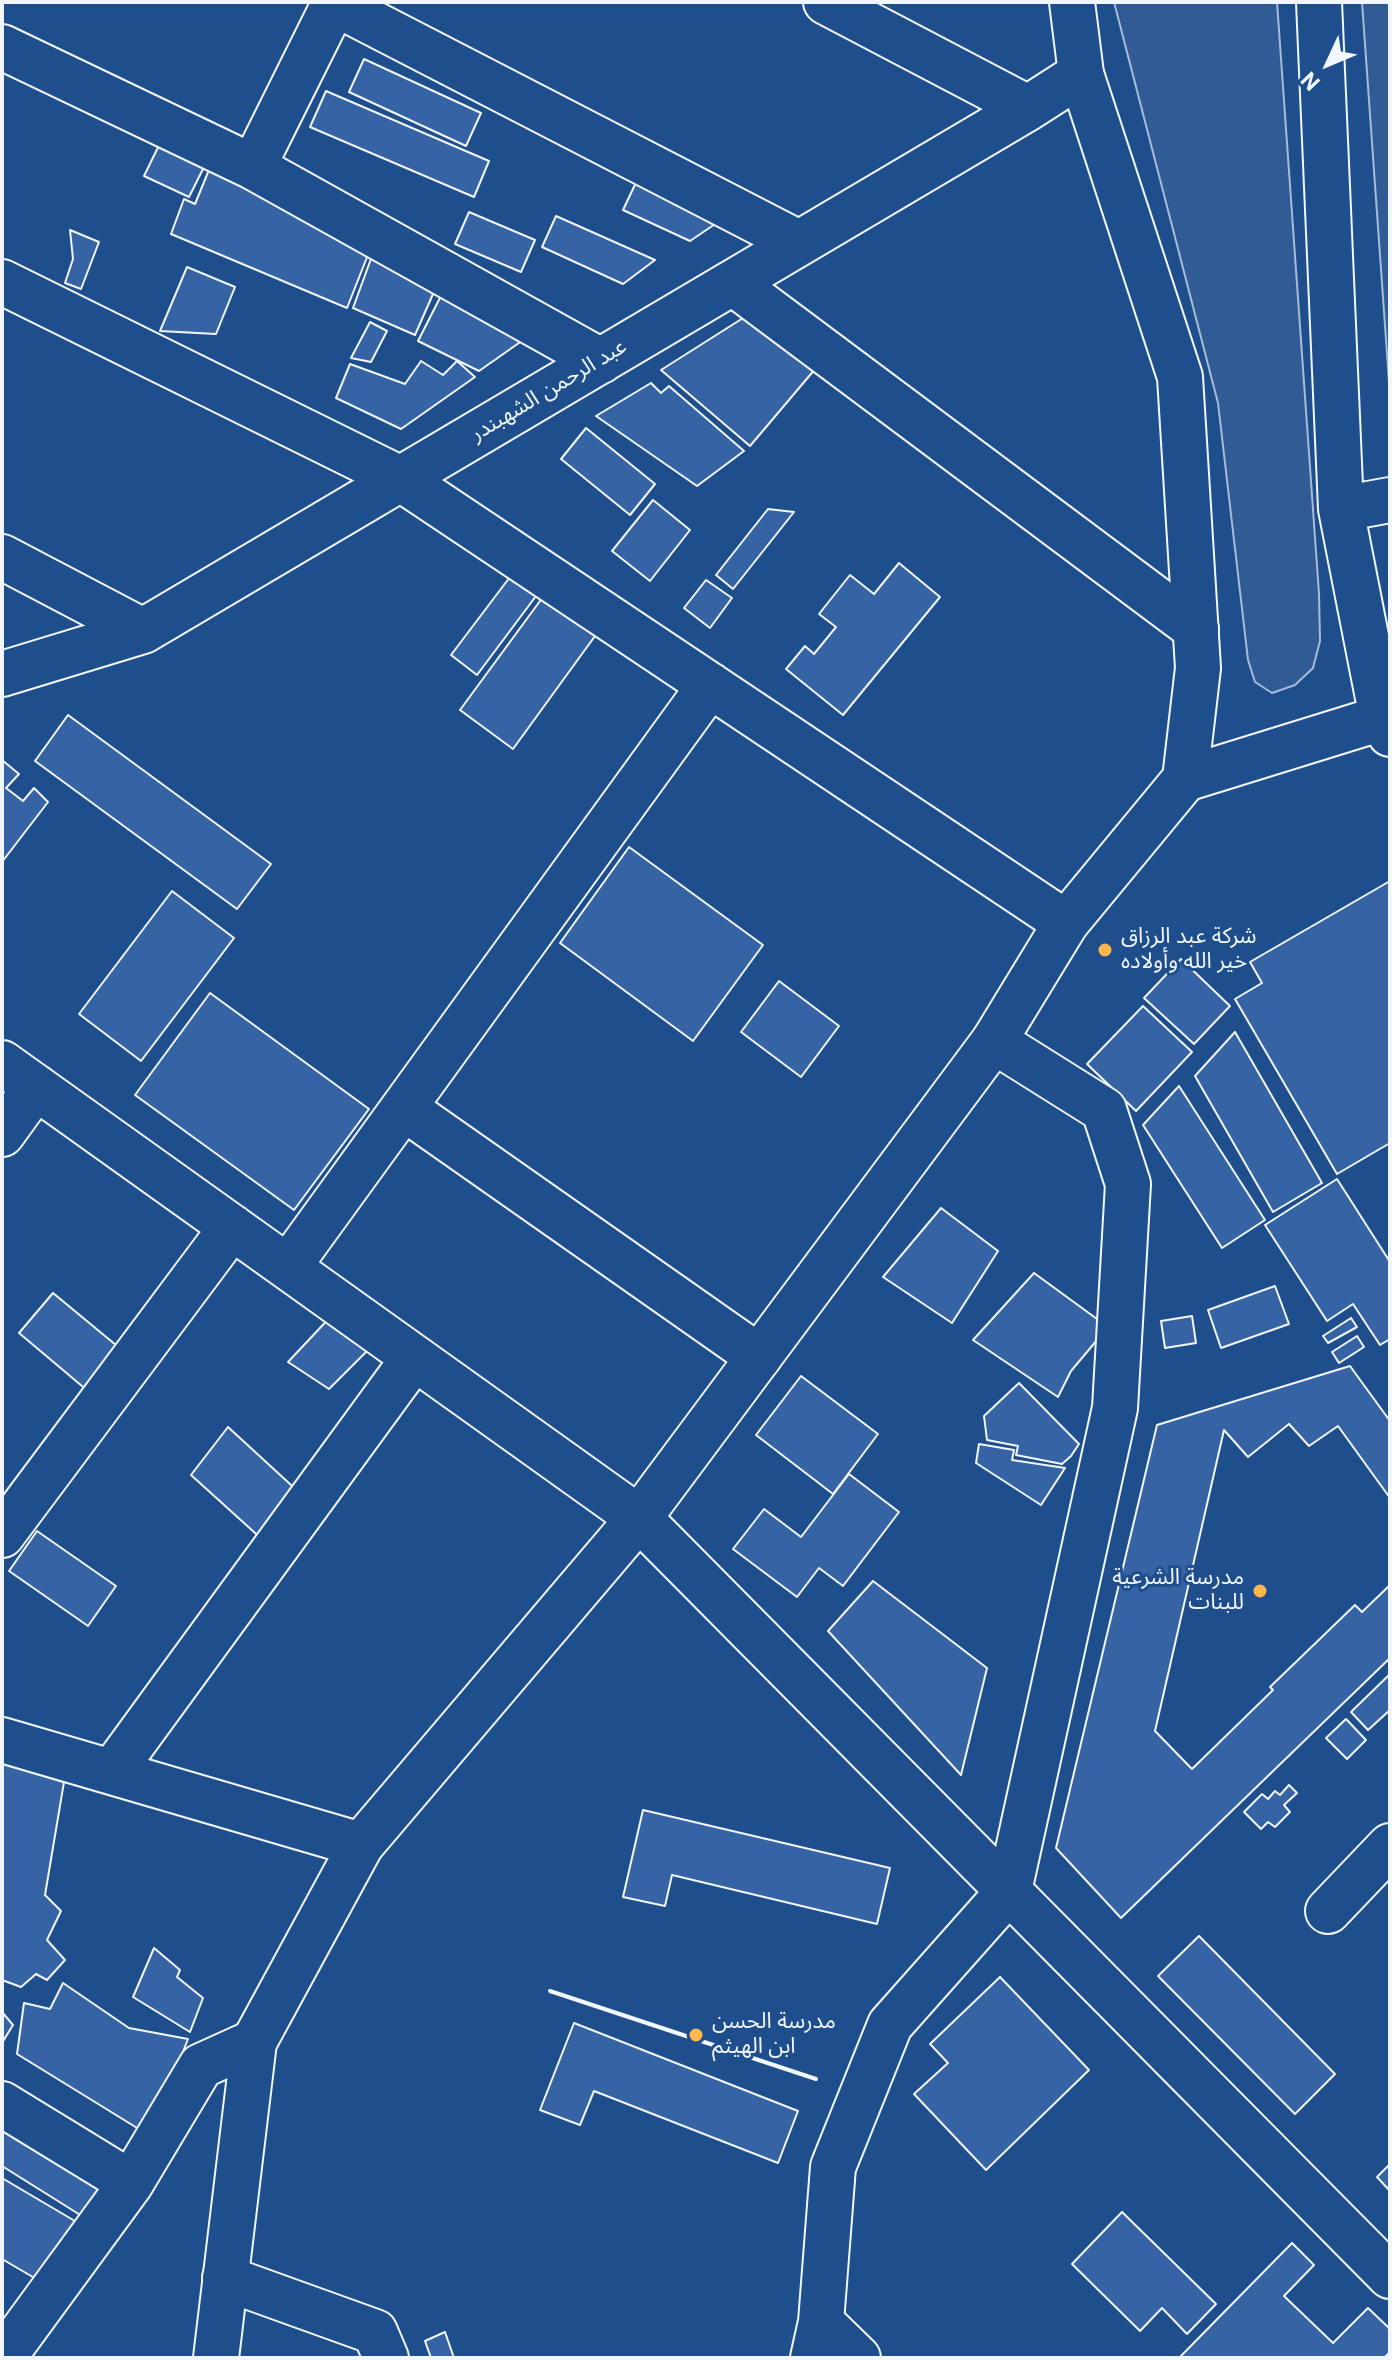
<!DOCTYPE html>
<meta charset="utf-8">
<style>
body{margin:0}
#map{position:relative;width:1392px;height:2360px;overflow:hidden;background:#1f4e8c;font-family:Roboto,sans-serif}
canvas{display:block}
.frame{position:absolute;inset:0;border:4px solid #f2f6ff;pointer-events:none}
.north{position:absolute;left:1288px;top:24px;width:80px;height:80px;-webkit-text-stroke:6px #1f4e8c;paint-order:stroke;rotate:226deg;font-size:22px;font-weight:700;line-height:32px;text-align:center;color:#f2f6ff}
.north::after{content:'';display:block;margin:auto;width:28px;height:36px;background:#f2f6ff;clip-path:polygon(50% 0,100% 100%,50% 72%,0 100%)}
</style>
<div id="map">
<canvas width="1392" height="2360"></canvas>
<div class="frame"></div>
<div class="north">N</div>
</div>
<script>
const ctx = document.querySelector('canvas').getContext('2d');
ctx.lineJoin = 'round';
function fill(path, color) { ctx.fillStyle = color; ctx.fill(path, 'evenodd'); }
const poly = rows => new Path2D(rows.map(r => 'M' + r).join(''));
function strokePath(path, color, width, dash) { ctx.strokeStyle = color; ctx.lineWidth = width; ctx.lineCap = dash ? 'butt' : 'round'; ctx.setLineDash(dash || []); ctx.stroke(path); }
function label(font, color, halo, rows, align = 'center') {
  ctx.font = font + ' Roboto,"Noto Sans Arabic",sans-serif'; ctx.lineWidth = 6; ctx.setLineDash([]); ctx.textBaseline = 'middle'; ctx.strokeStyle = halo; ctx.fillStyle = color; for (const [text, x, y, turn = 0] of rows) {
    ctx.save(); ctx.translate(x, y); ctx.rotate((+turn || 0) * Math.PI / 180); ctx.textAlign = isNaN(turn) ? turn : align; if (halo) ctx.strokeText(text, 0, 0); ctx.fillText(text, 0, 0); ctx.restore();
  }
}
const green = poly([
 [1114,2,1277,2,1319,594,1320,641,1313,668,1295,685,1272,693,1255,682,1248,660,1218,403,1114,2],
 [1362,2,1390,2,1390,396,1362,2]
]);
fill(green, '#305b95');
strokePath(green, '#a8bbd7', 2);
const building = poly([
 [364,59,481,113,466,146,349,92,364,59],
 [326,91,489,161,474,197,310,127,326,91],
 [165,133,210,155,189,197,144,176,165,133],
 [211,165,373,242,347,308,171,234,184,199,195,204,211,165],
 [641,172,730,214,690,241,623,210,641,172],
 [469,212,535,240,521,272,455,244,469,212],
 [556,216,655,260,623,284,542,247,556,216],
 [70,230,99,242,81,289,65,283,73,259,70,230],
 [376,245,440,278,415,335,353,308,376,245],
 [187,267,235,287,216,334,160,331,187,267],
 [446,286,536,331,479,371,418,341,446,286],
 [751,313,816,368,750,446,661,370,751,313],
 [370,322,387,331,371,362,351,358,370,322],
 [421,361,443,375,457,361,475,377,401,429,336,398,350,364,405,384,421,361],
 [651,383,661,393,669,386,744,451,697,486,596,416,651,383],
 [586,428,655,484,630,515,561,459,586,428],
 [653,500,690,530,650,581,612,551,653,500],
 [768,509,794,512,733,589,716,575,768,509],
 [899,563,940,597,843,715,786,669,805,646,814,654,836,627,819,614,850,575,874,594,899,563],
 [519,565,545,584,477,675,451,655,519,565],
 [706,580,732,598,710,628,684,608,706,580],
 [551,586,603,625,513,749,460,710,551,586],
 [68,715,271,864,237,909,35,761,68,715],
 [2,760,19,774,6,788,23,801,34,788,48,802,2,862,2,760],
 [629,847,763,945,693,1041,560,943,629,847],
 [1390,881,1390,1143,1337,1174,1235,999,1262,983,1250,962,1390,881],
 [172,891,234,938,141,1061,79,1014,172,891],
 [1181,959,1230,1006,1194,1044,1144,998,1181,959],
 [779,981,839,1026,801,1077,741,1032,779,981],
 [210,993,369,1109,294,1210,135,1095,210,993],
 [1143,1006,1192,1052,1136,1111,1087,1064,1143,1006],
 [1235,1032,1322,1183,1273,1212,1195,1076,1235,1032],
 [1179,1086,1265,1220,1222,1248,1143,1125,1179,1086],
 [1337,1179,1390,1262,1390,1339,1380,1345,1353,1304,1327,1321,1265,1225,1337,1179],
 [941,1208,998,1251,952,1323,883,1277,941,1208],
 [1034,1273,1108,1327,1071,1371,1058,1397,973,1340,1034,1273],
 [1275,1286,1289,1324,1221,1348,1208,1310,1275,1286],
 [53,1293,128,1355,95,1397,19,1333,53,1293],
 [335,1312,373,1345,329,1389,288,1362,335,1312],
 [1192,1316,1196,1343,1165,1348,1161,1321,1192,1316],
 [1351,1318,1357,1327,1328,1343,1323,1336,1351,1318],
 [1357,1336,1364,1347,1339,1363,1332,1352,1357,1336],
 [1350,1366,1390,1421,1390,1658,1121,1918,1056,1848,1157,1425,1350,1366],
 [801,1376,878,1434,833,1494,756,1435,801,1376],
 [1019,1383,1079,1444,1071,1456,1062,1464,1016,1455,1018,1446,987,1440,984,1416,1019,1383],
 [1289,1424,1309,1446,1338,1426,1390,1498,1390,1585,1362,1612,1355,1605,1270,1687,1273,1690,1192,1769,1155,1731,1224,1430,1248,1457,1289,1424],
 [228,1427,303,1496,265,1542,191,1475,228,1427],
 [979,1444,1014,1450,1012,1460,1065,1468,1041,1505,976,1463,979,1444],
 [849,1474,899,1512,843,1586,819,1568,797,1597,733,1549,764,1509,801,1537,849,1474],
 [37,1531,116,1586,88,1626,9,1571,37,1531],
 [873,1581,987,1668,961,1775,828,1631,873,1581],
 [1390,1674,1390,1710,1368,1730,1351,1712,1390,1674],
 [1346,1719,1366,1740,1347,1759,1326,1738,1346,1719],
 [2,1763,64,1782,45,1895,61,1911,47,1940,65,1960,47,1980,36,1974,21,1987,2,1980,2,1763],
 [1289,1785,1297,1793,1284,1805,1290,1812,1275,1827,1268,1822,1261,1829,1244,1812,1262,1794,1268,1799,1275,1791,1280,1795,1289,1785],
 [643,1810,890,1868,877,1924,672,1875,665,1906,623,1897,643,1810],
 [1199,1936,1335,2074,1295,2114,1158,1976,1199,1936],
 [154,1948,180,1970,177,1977,203,1998,190,2032,133,1997,154,1948],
 [1000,1977,1089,2070,986,2170,914,2094,948,2063,930,2044,1000,1977],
 [63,1983,129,2028,188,2039,174,2075,142,2131,17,2054,24,2003,50,2009,63,1983],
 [2,2012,13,2025,2,2043,2,2012],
 [574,2023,798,2111,778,2163,594,2091,580,2125,540,2110,574,2023],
 [2,2128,129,2164,93,2223,2,2166,2,2128],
 [1390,2164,1390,2191,1377,2177,1390,2164],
 [2,2178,85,2227,50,2287,2,2259,2,2178],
 [1122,2212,1216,2304,1187,2334,1162,2308,1140,2331,1072,2264,1122,2212],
 [1292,2243,1314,2265,1284,2296,1333,2343,1368,2308,1390,2329,1390,2352,1384,2358,1179,2358,1292,2243],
 [445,2332,454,2358,431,2358,425,2341,445,2332]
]);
fill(building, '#3563a3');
strokePath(building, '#f2f6ff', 2);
const minor = poly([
 [332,2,799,243],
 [826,2,1028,108],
 [2,47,253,167,601,361],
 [253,167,335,2],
 [2,282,401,479,1066,923],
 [733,283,1196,629],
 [2,557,143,631],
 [2,674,143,631,1028,108,1081,74],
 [2,1063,639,1518,1390,2276],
 [404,1108,759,1357],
 [2,1134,36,1087],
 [288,1267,710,685],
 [2,1535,232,1227],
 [2,1740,361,1845],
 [112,1772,414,1358],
 [1328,1911,1390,1846],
 [2,2104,131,2183],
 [225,2278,375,2332,386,2358],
 [821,2322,858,2358],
 [3,2358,131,2183,201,2066,254,2042],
 [813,2358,821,2322,833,2167,890,2025,1009,1891,1115,1408,1128,1184,1104,1110,994,1041]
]);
const major = poly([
 [1319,2,1341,509,1382,718,1390,734],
 [1341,509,1390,500],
 [1185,779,1382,718],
 [216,2358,254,2042,361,1845,639,1518,994,1041,1066,923,1185,779,1198,668,1180,377,1081,74,1072,2]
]);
strokePath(minor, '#f2f6ff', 48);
strokePath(major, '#f2f6ff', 48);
strokePath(minor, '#1f4e8c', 44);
strokePath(major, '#1f4e8c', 44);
strokePath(poly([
 [550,1991,816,2079]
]), '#f2f6ff', 4);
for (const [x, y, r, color] of [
 [1105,950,8,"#ffb74d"],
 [1260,1591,8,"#ffb74d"],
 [696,2035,8,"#ffb74d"]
]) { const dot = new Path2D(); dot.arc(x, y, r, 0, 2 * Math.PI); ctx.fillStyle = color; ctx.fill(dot); strokePath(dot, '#1f4e8c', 3); }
label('22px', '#f2f6ff', '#1f4e8c', [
 ["عبد الرحمن الشهبندر",549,391,-31]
]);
label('22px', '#f2f6ff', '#1f4e8c', [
 ["شركة عبد الرزاق",1121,937],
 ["خير الله وأولاده",1121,962],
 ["مدرسة الشرعية",1244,1578,"right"],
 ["للبنات",1244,1603,"right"],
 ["مدرسة الحسن",712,2022],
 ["ابن الهيثم",712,2047]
], 'left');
</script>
